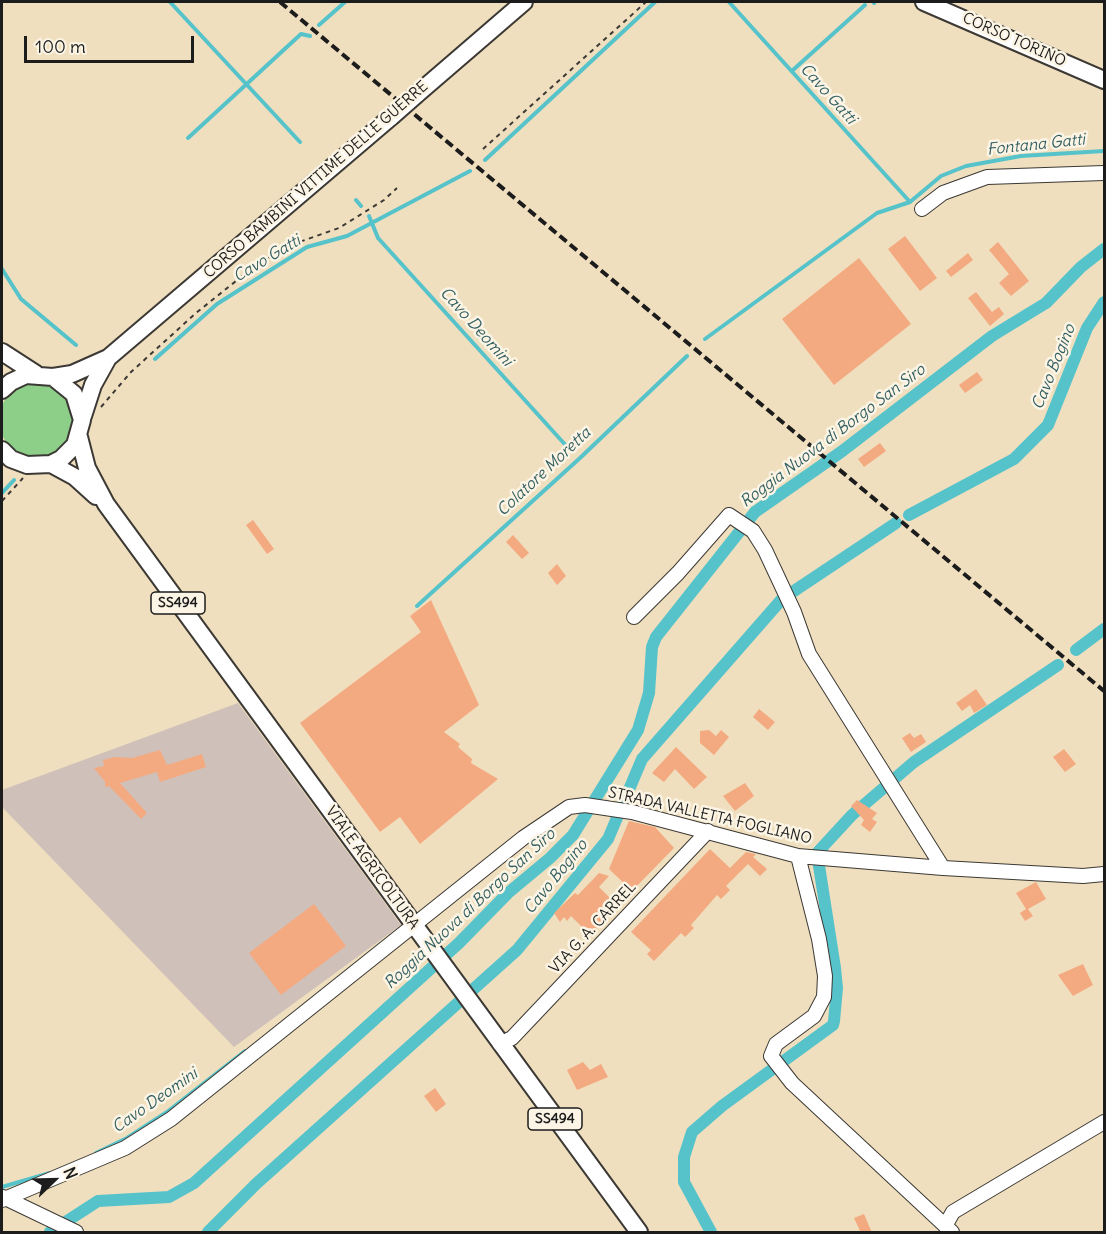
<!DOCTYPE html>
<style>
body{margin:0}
#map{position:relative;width:1106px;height:1234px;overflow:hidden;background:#efdfbe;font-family:Delius,sans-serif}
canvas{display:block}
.frame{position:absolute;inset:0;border:3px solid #1c1c1c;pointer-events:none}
.north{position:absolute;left:24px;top:1150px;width:60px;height:60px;-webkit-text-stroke:4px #fcf5e5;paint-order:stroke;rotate:67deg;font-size:16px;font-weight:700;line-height:24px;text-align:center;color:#1c1c1c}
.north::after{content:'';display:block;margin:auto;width:21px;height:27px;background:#1c1c1c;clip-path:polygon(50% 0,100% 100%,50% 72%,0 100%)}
.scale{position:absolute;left:24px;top:36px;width:170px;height:27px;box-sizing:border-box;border:3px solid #1c1c1c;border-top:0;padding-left:8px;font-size:18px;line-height:21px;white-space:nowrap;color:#1c1c1c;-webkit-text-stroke:4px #fcf5e5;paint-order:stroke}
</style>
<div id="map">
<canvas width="1106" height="1234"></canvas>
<div class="frame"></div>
<div class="north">N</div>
<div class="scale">100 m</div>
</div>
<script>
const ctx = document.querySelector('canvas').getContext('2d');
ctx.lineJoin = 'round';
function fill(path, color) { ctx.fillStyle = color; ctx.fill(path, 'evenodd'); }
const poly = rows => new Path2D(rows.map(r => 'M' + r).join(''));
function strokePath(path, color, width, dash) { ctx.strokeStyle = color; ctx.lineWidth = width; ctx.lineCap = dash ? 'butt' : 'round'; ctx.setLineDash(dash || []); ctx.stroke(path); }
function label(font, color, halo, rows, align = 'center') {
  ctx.font = font + ' Delius,sans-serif'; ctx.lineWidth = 5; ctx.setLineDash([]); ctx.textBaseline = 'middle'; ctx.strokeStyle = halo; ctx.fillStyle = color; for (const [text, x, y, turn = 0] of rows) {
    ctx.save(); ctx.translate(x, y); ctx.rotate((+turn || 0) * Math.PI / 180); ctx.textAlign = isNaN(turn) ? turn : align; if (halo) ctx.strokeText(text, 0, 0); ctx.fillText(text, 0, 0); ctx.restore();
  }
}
fill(poly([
 [238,703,401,925,234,1047,2,807,2,790]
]), '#cfc0ba');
fill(poly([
 '-1 420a38 38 0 1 1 76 0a38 38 0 1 1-76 0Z'
]), '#8dcf88');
strokePath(poly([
 [170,2,300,142],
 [729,2,910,202],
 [874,3,875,2],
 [319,25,345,2],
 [793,70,865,5],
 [188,138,301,34,310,36],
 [485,160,655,2],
 [356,200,361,206],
 [369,216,378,238,570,450],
 [2,269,21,299,76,345],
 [705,339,877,213,910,202,941,176,966,166,1021,156,1104,151],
 [155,359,217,304,307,247,347,236,470,171],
 [2,493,14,480],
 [417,606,580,458,687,356],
 [96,1153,127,1138,167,1112,245,1051],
 [2,1187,50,1173]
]), '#56c3cb', 4);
strokePath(poly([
 [909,515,1014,459,1048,425,1087,328,1104,302],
 [1076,650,1104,629],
 [50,1232,98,1201,169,1197,194,1183,459,943,508,893,550,858,573,835,638,730,649,693,652,647,656,637,755,512,841,452,992,336,1046,303,1081,267,1104,249],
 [208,1232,256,1184,517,950,608,839,642,759,782,599,896,523],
 [711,1232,684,1182,684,1157,692,1132,722,1106,833,1025,834,1021,837,988,835,968,817,853,852,815,914,762,1058,665]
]), '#56c3cb', 12);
fill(poly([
 [905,236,937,278,920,291,888,249],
 [998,242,1029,281,1011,296,999,283,1009,274,989,250],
 [968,253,973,260,951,277,946,271],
 [859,258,911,324,834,385,782,319],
 [976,292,992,312,999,307,1004,314,990,326,968,298],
 [977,372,983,380,965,393,959,385],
 [880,443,886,451,864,467,858,459],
 [253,520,274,549,267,554,246,525],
 [513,535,529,553,522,559,506,542],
 [557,564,566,576,557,585,548,573],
 [431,600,479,705,444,732,460,744,458,747,472,759,471,763,498,779,420,844,400,817,380,832,300,723,421,632,410,616],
 [976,689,987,705,974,713,970,705,962,711,956,703],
 [759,709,775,722,768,730,753,717],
 [709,730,716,736,721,730,729,737,714,755,700,743,700,731],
 [910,733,914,738,921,734,926,742,911,752,902,738],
 [676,747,707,777,694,789,675,769,664,782,652,773],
 [1064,749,1076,764,1065,772,1053,757],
 [160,750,167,765,202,754,206,767,160,782,157,772,120,783,147,813,141,819,109,786,105,787,105,782,94,768,104,766,103,760,115,757,132,758],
 [745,783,754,796,735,811,723,796],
 [857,800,877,813,872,819,877,822,870,832,861,825,864,820,851,806],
 [629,821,655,827,674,848,632,891,609,869],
 [710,849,730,868,746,852,756,854,753,857,767,869,760,876,748,864,726,886,730,890,721,899,717,895,691,925,694,928,685,937,681,933,654,961,647,954,651,950,631,932],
 [599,873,609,876,599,887,618,906,590,935,571,916,567,921,564,917,560,922,554,913,575,893,578,895],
 [1036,882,1046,899,1028,909,1033,916,1025,921,1020,913,1026,909,1016,893],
 [314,904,346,946,281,995,249,953],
 [1083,964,1093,985,1073,996,1058,975],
 [583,1062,590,1070,601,1064,608,1077,577,1090,567,1070],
 [435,1088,446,1104,436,1112,424,1096],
 [864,1214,872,1233,861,1233,854,1218]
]), '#f4aa81');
const minor = poly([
 [922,209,943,193,987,177,1104,173],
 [634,617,678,573,729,515,753,531,765,550,794,612,809,654,943,868],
 [798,856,819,939,825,976,824,997,814,1016,776,1044,771,1056,792,1083,952,1232],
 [500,1044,512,1038,708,831],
 [3,1197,76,1232],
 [2,1200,125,1148,171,1119,523,838,569,807,585,805,632,812,798,856,943,868,1083,876,1104,874],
 [945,1226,953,1212,1104,1122]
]);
const major = poly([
 [924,2,1104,80],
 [416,95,524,2],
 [2,352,36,374],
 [53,377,72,374,108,358,391,117],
 [2,390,11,382,26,375,53,377,74,394,82,420,75,445,61,459,51,464,27,465,11,459,2,450],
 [83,416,93,385,108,358],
 [79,437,87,468,106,504,639,1232],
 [51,464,75,477,96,496]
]);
strokePath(minor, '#3c3934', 16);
strokePath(major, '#3c3934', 20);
strokePath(poly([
 [483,149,646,2],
 [101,407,131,372,196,313,251,269,288,246,339,228,384,200,397,188],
 [2,501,23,478]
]), '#3c3934', 2, [4.5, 4.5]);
strokePath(minor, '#fff', 14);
strokePath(major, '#fff', 16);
strokePath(poly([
 [280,2,1104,691]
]), '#1c1c1c', 4, [9, 4.5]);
const majorBridge = poly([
 [391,117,416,95]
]);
strokePath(majorBridge, '#3c3934', 20, []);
strokePath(majorBridge, '#fff', 16);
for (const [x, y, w] of [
 [178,603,54],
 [555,1119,54]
]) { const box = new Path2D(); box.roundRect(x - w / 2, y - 11, w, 22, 4.5); ctx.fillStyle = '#fcf5e5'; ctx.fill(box); strokePath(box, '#1c1c1c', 1.5); }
label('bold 14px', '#1c1c1c', null, [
 ["SS494",178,603],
 ["SS494",555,1119]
]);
label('15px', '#1c1c1c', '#fcf5e5', [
 ["CORSO TORINO",1014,40,24],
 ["CORSO BAMBINI VITTIME DELLE GUERRE",316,180,-41],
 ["STRADA VALLETTA FOGLIANO",710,816,13],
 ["VIALE AGRICOLTURA",372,868,54],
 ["VIA G. A. CARREL",593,928,-47]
]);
label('italic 16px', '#335f62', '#fcf5e5', [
 ["Cavo Gatti",828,94,48],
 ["Fontana Gatti",1036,145,-6],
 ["Cavo Gatti",267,259,-31],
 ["Cavo Deomini",476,327,48],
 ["Cavo Bogino",1054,367,-68],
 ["Roggia Nuova di Borgo San Siro",833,436,-37],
 ["Colatore Moretta",544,472,-43],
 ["Cavo Bogino",556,877,-51],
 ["Roggia Nuova di Borgo San Siro",470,909,-43],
 ["Cavo Deomini",155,1101,-35]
]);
</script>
